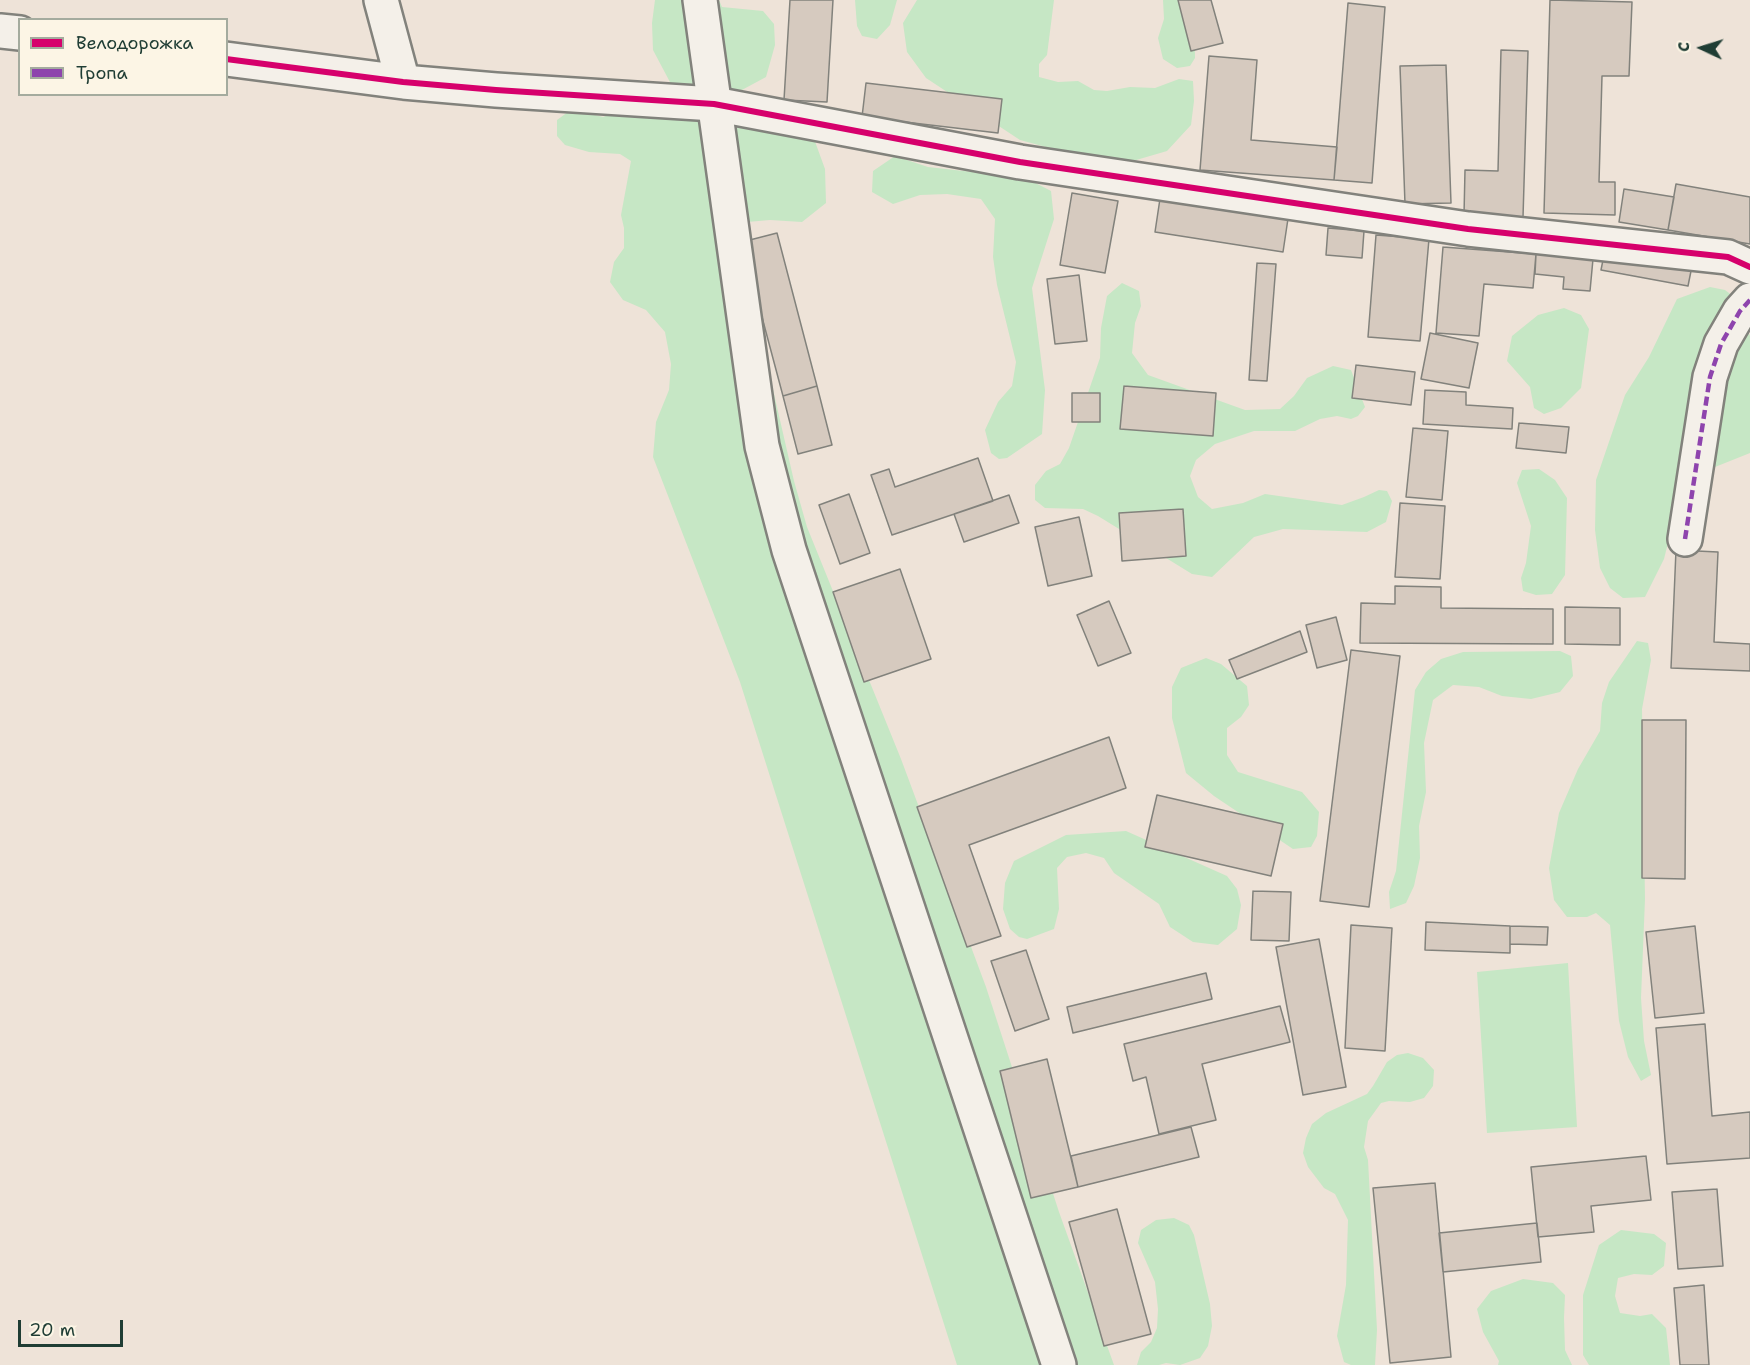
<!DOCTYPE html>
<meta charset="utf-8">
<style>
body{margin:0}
#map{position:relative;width:1750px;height:1365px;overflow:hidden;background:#eee3d8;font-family:"Shantell Sans",sans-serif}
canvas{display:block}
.legend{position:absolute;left:18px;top:18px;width:210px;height:78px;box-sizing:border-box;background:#fcf5e5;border:2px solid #a4ab9e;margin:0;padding:8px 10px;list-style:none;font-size:18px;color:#1f3d34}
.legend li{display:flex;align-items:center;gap:12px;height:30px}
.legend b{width:30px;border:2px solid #a4ab9e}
.north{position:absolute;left:1672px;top:18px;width:60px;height:60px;-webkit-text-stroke:4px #fcf5e5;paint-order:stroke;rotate:274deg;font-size:16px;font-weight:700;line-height:24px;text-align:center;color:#1f3d34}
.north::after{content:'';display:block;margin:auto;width:21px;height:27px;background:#1f3d34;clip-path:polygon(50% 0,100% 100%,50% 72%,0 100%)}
.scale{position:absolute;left:18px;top:1320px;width:105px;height:27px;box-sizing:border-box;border:3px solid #1f3d34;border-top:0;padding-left:8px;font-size:18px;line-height:21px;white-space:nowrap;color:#1f3d34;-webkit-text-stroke:4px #fcf5e5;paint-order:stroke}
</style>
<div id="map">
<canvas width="1750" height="1365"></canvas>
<ul class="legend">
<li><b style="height:8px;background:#d6006c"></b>Велодорожка</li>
<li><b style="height:8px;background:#8e44ad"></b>Тропа</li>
</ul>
<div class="north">С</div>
<div class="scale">20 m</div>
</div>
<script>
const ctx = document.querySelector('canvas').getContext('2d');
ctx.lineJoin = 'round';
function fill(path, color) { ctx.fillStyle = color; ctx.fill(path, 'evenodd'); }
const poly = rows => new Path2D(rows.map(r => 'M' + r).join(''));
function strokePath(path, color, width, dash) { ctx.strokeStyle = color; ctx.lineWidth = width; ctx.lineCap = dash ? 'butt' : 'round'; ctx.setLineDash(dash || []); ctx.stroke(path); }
fill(poly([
 [655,0,719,0,722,7,763,11,774,24,775,45,766,77,740,91,722,94,671,84,653,50,652,23],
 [855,0,897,0,890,25,877,39,862,36,857,26],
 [917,0,1054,0,1047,55,1039,64,1039,77,1058,82,1078,81,1094,90,1107,91,1130,87,1155,88,1179,79,1193,81,1194,101,1191,125,1167,151,1126,163,1094,160,1020,140,926,78,907,52,903,23],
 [1163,0,1194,0,1195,58,1190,66,1177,68,1163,59,1158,38,1164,19],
 [623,95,813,136,825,169,826,203,802,222,770,220,747,222,737,233,794,481,807,527,901,759,986,987,1059,1212,1114,1365,957,1365,740,682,653,457,656,422,669,390,671,364,665,332,646,310,623,300,610,282,614,262,624,248,624,228,621,215,631,161,620,154,589,152,565,145,557,136,557,120,572,109,603,117,616,112],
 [895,156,928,167,1026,178,1051,191,1054,219,1032,288,1045,390,1042,434,1007,458,999,459,991,453,985,430,998,402,1012,386,1016,362,997,285,993,257,995,219,981,199,947,194,920,195,893,204,872,192,873,171],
 [1122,283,1139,291,1141,306,1135,323,1132,353,1148,375,1245,410,1280,409,1294,396,1307,378,1333,366,1351,370,1365,407,1358,416,1351,419,1337,416,1320,419,1295,431,1254,431,1215,444,1196,460,1190,476,1198,497,1212,509,1243,503,1265,494,1342,505,1364,497,1379,490,1387,491,1392,501,1386,522,1367,532,1283,529,1254,537,1212,577,1192,574,1098,516,1083,509,1045,508,1035,500,1035,485,1046,471,1060,464,1069,448,1100,358,1101,328,1107,296],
 [1710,287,1725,290,1733,296,1750,336,1750,453,1715,467,1688,485,1674,519,1664,559,1645,597,1623,598,1610,588,1600,568,1595,530,1596,480,1625,395,1649,357,1677,299],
 [1564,308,1581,315,1589,329,1581,388,1561,408,1544,414,1534,408,1530,387,1507,361,1512,336,1538,315],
 [1539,469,1555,480,1567,498,1565,575,1552,594,1536,595,1523,591,1521,578,1526,563,1531,526,1517,483,1522,470],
 [1637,641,1648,643,1651,660,1642,709,1645,899,1641,998,1644,1041,1651,1075,1641,1081,1628,1057,1619,1021,1610,925,1596,913,1587,917,1567,917,1554,900,1549,868,1559,813,1578,769,1600,731,1602,703,1609,682],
 [1560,651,1571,656,1573,676,1560,692,1531,699,1502,696,1479,687,1453,685,1433,700,1424,743,1426,792,1419,826,1420,858,1414,886,1406,903,1390,909,1389,892,1396,871,1415,690,1426,672,1441,659,1463,652],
 [1206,658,1221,664,1247,686,1249,705,1241,717,1227,728,1227,755,1238,772,1302,792,1319,812,1317,836,1311,847,1293,849,1214,796,1186,773,1172,718,1172,687,1181,668],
 [1126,831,1227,876,1237,889,1241,905,1237,929,1218,945,1193,942,1170,927,1159,904,1114,873,1104,858,1086,853,1067,857,1057,868,1059,909,1054,929,1027,939,1019,937,1010,929,1003,909,1005,883,1014,861,1066,835],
 [1568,963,1577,1127,1487,1133,1477,972],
 [1408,1053,1423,1058,1434,1070,1433,1086,1424,1098,1410,1102,1389,1101,1381,1103,1368,1121,1364,1147,1368,1160,1377,1330,1375,1365,1351,1365,1344,1362,1337,1336,1346,1285,1348,1220,1335,1194,1324,1188,1308,1167,1303,1153,1306,1138,1312,1124,1326,1113,1367,1094,1373,1086,1387,1062,1397,1055],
 [1174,1218,1189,1225,1194,1235,1210,1304,1212,1326,1208,1346,1200,1358,1180,1365,1166,1363,1159,1365,1137,1365,1141,1352,1151,1342,1157,1328,1158,1309,1155,1282,1138,1243,1141,1230,1156,1220],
 [1621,1230,1654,1234,1666,1243,1664,1266,1652,1275,1634,1274,1618,1278,1615,1296,1620,1313,1640,1316,1652,1314,1666,1328,1670,1365,1589,1365,1583,1355,1583,1295,1599,1245],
 [1523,1279,1553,1283,1565,1295,1564,1318,1565,1350,1572,1365,1498,1365,1499,1361,1483,1332,1477,1309,1491,1291]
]), '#c6e7c5');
const building = poly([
 [790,0,833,0,827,102,784,100,790,0],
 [1178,0,1211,0,1223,43,1191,51,1178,0],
 [1550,0,1632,2,1629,76,1602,76,1599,182,1615,182,1615,215,1544,213,1550,0],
 [1348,3,1385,7,1372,183,1334,180,1348,3],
 [1501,50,1528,51,1523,217,1464,215,1465,170,1498,171,1501,50],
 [1209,56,1257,60,1251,140,1337,147,1334,180,1200,170,1209,56],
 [1446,65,1451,203,1405,204,1400,66,1446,65],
 [866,83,1002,99,998,133,862,117,866,83],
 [1676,184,1750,197,1750,244,1668,230,1676,184],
 [1624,189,1674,197,1668,230,1619,222,1624,189],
 [1161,192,1289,212,1283,252,1155,232,1161,192],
 [1072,193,1118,201,1105,273,1060,265,1072,193],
 [1328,228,1364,231,1362,258,1326,255,1328,228],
 [777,233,817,386,783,396,742,242,777,233],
 [1376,235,1429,239,1420,341,1368,337,1376,235],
 [1606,245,1693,261,1688,286,1601,270,1606,245],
 [1443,247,1536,254,1533,288,1484,284,1479,336,1436,333,1443,247],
 [1536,254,1593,259,1590,291,1563,289,1564,277,1535,274,1536,254],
 [1257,263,1276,264,1267,381,1249,380,1257,263],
 [1079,275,1087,341,1055,344,1047,279,1079,275],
 [1430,333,1478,343,1469,388,1421,379,1430,333],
 [1356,365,1415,372,1411,405,1352,398,1356,365],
 [817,386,832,445,798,454,783,396,817,386],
 [1124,386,1216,393,1213,436,1120,429,1124,386],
 [1425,390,1466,392,1466,405,1513,408,1512,429,1423,424,1425,390],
 [1072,393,1100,393,1100,422,1072,422,1072,393],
 [1519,423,1569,427,1566,453,1516,448,1519,423],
 [1413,428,1448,431,1442,500,1406,497,1413,428],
 [978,458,993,501,892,535,871,475,889,469,895,487,978,458],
 [849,494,870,553,840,564,819,505,849,494],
 [1009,495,1019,523,964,542,954,514,1009,495],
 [1400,503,1445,506,1440,579,1395,577,1400,503],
 [1183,509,1186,556,1122,561,1119,513,1183,509],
 [1079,517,1092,576,1048,586,1035,527,1079,517],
 [1676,550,1718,552,1714,642,1750,644,1750,671,1671,668,1676,550],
 [900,569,931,659,864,682,833,592,900,569],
 [1395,586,1441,587,1441,608,1553,609,1553,644,1360,643,1361,603,1395,604,1395,586],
 [1109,601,1131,653,1098,666,1077,615,1109,601],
 [1565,607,1620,608,1620,645,1565,644,1565,607],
 [1336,617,1347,660,1317,668,1306,625,1336,617],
 [1300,631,1307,652,1237,679,1229,660,1300,631],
 [1351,650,1400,656,1369,907,1320,901,1351,650],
 [1642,720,1686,720,1685,879,1642,878,1642,720],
 [1109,737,1126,788,969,845,1001,936,967,947,917,807,1109,737],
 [1157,795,1283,824,1271,876,1145,847,1157,795],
 [1253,891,1291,892,1289,941,1251,940,1253,891],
 [1426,922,1510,926,1510,953,1425,950,1426,922],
 [1351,925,1392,928,1385,1051,1345,1048,1351,925],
 [1510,926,1548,927,1547,945,1510,944,1510,926],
 [1695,926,1704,1013,1655,1018,1646,932,1695,926],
 [1319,939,1346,1087,1303,1095,1276,947,1319,939],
 [1026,950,1049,1019,1015,1031,991,961,1026,950],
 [1206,973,1212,999,1073,1033,1067,1007,1206,973],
 [1280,1006,1290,1042,1202,1064,1216,1120,1159,1134,1146,1077,1133,1081,1124,1044,1280,1006],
 [1705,1024,1712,1116,1750,1112,1750,1158,1667,1164,1656,1028,1705,1024],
 [1047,1059,1078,1187,1031,1198,1000,1071,1047,1059],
 [1191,1127,1199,1157,1078,1187,1071,1156,1191,1127],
 [1646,1156,1651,1200,1591,1206,1594,1232,1538,1237,1531,1167,1646,1156],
 [1435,1183,1451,1357,1390,1363,1373,1188,1435,1183],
 [1717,1189,1723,1266,1678,1269,1672,1192,1717,1189],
 [1117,1209,1151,1334,1104,1346,1069,1222,1117,1209],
 [1537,1223,1541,1262,1443,1272,1439,1233,1537,1223],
 [1704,1285,1709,1365,1680,1365,1674,1288,1704,1285]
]);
fill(building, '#d6cabf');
strokePath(building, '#82827c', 1.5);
const street = poly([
 [381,0,403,82],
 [0,31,20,33],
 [226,59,403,82,496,90,714,104,1020,162,1468,229,1728,257,1750,267],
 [1685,539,1710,377,1721,344,1740,311,1750,300]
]);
const secondary = poly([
 [700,0,762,446,789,550,1059,1365]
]);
strokePath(street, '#82827c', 38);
strokePath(secondary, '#82827c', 38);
strokePath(street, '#f4f0e9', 33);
strokePath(secondary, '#f4f0e9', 33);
strokePath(poly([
 [1685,539,1710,377,1721,344,1740,311,1750,300]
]), '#8e44ad', 4.5, [9, 4.5]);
strokePath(poly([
 [226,59,403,82,496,90,714,104,1020,162,1468,229,1728,257,1750,267]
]), '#d6006c', 6);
</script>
